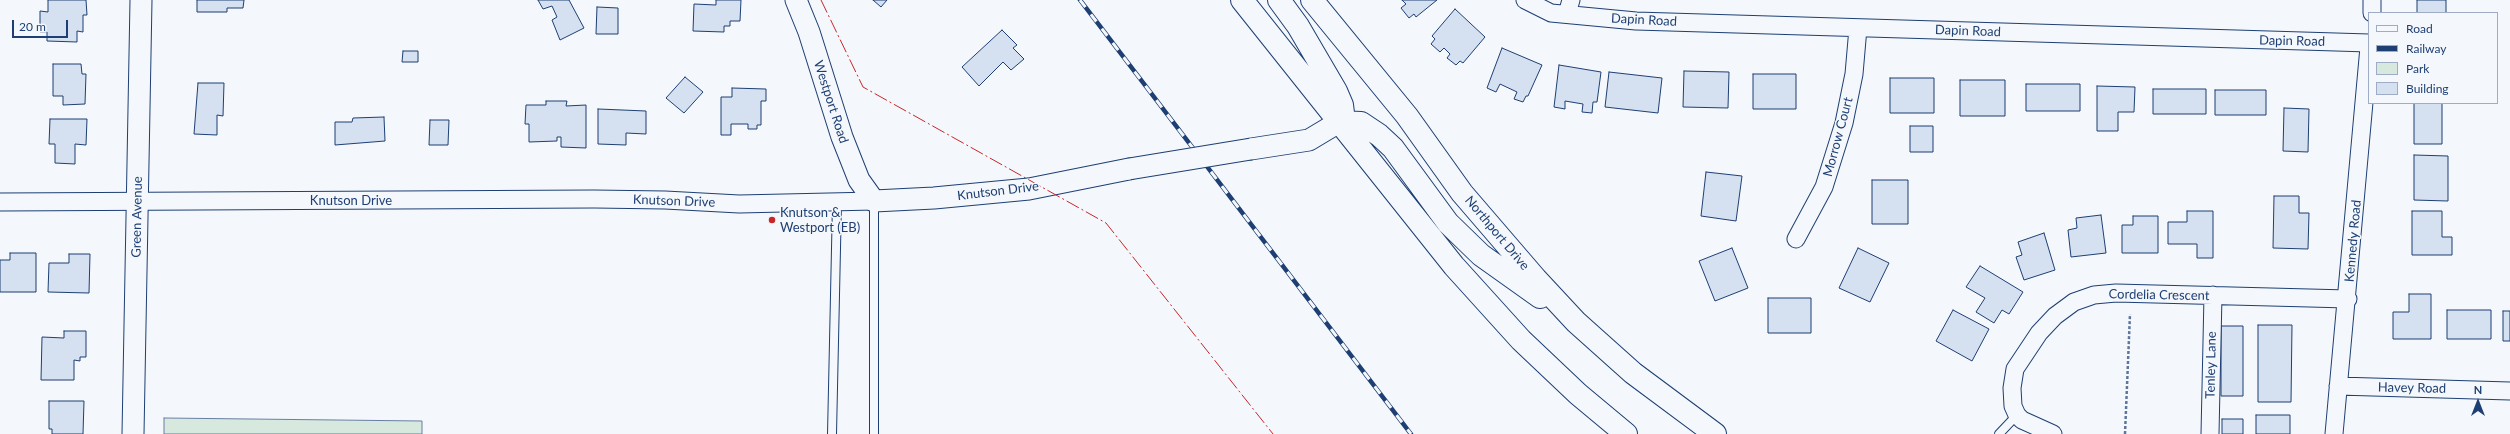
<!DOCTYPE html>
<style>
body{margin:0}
#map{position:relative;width:2510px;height:434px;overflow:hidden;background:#f4f7fb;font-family:Lato,sans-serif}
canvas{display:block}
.legend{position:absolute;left:2368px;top:12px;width:130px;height:92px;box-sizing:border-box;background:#f4f7fb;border:1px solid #9eadc5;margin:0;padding:5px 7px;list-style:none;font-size:12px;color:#1d3f73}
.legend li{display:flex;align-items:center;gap:8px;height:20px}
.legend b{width:20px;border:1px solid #9eadc5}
.north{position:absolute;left:2458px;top:382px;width:40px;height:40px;-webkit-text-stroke:3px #f4f7fb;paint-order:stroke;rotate:0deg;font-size:11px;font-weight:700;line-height:16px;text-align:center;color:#1d3f73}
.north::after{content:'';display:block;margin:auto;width:14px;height:18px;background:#1d3f73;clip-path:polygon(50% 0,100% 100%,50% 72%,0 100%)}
.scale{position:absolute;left:12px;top:20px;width:56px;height:18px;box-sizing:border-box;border:2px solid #1d3f73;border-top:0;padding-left:5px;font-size:12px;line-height:14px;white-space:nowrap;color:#1d3f73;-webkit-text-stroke:3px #f4f7fb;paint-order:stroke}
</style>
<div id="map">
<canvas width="2510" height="434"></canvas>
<ul class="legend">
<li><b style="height:5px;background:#f4f7fb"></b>Road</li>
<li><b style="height:5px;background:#1d3f73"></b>Railway</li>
<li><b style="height:11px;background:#d7e8df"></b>Park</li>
<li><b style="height:11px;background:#d5e0f0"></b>Building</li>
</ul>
<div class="north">N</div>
<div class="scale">20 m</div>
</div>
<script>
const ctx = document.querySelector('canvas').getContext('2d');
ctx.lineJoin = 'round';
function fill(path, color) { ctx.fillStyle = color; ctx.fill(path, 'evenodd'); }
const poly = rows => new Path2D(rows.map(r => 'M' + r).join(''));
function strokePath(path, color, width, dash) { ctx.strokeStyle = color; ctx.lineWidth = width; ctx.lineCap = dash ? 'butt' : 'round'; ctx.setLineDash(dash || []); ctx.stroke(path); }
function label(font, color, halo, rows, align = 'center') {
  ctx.font = font + ' Lato,sans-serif'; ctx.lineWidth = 3; ctx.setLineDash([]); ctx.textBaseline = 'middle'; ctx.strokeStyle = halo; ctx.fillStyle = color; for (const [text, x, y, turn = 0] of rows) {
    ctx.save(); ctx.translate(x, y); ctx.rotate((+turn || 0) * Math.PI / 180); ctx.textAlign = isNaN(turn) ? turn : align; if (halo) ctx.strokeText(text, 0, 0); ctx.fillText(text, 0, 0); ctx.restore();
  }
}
const green = poly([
 [164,418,422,421,422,434,164,434,164,418]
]);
fill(green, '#d7e8df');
strokePath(green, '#687fa3', 1);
const building = poly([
 [48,0,86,0,87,15,83,15,83,32,77,31,77,42,47,41,47,32,40,32,40,11,48,12,48,0],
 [197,0,244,0,243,8,227,8,227,12,197,12,197,0],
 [538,0,569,0,584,28,560,40,552,20,557,17,552,6,543,9,538,0],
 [716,0,741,0,740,21,730,21,730,26,724,26,724,32,693,31,694,4,716,5,716,0],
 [873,0,887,0,881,7,873,0],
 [1402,0,1437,0,1416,17,1414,14,1409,18,1401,8,1406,4,1402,0],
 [2417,0,2446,0,2446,13,2417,13,2417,0],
 [597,7,618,8,618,34,596,34,597,7],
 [1455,9,1485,37,1463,63,1460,61,1456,65,1447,58,1450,54,1444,48,1440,52,1431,44,1435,39,1432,36,1455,9],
 [1002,30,1017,45,1013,48,1024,59,1011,70,1003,62,979,86,962,67,1002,30],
 [1502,48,1542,65,1528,96,1526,96,1523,102,1514,99,1517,92,1500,84,1496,92,1487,88,1502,48],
 [403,51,418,51,418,62,402,62,403,51],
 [53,64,81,64,82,74,86,74,85,104,63,105,63,96,53,96,53,64],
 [1559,65,1601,72,1597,102,1593,102,1592,113,1582,112,1583,104,1565,101,1565,109,1554,107,1559,65],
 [1684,71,1729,72,1728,108,1683,107,1684,71],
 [1609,72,1662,78,1658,113,1605,107,1609,72],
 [1753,74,1796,74,1796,109,1753,109,1753,74],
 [685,77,703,92,684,113,666,98,685,77],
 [1890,78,1934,78,1934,113,1890,113,1890,78],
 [1960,80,2005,80,2005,116,1960,116,1960,80],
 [198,83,224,83,223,116,217,115,217,135,194,134,198,83],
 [2026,84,2080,84,2080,111,2026,111,2026,84],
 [2097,86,2135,87,2134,112,2118,112,2118,131,2097,131,2097,86],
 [732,88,766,89,766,101,761,101,761,125,757,125,757,129,748,129,748,124,731,124,731,135,721,135,721,97,732,97,732,88],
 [2153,89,2206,89,2206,114,2153,114,2153,89],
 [2215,90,2266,90,2266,115,2215,115,2215,90],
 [546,101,567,101,566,106,586,105,586,148,561,147,561,137,557,137,557,141,529,142,529,124,525,124,526,105,546,105,546,101],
 [2414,103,2442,103,2442,144,2414,144,2414,103],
 [2284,108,2309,109,2308,152,2283,151,2284,108],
 [598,109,646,111,646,134,626,133,626,145,598,144,598,109],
 [384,117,385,141,335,145,335,122,352,122,353,118,384,117],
 [50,119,87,119,86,145,75,144,75,164,55,163,55,144,49,144,50,119],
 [430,120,449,120,448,145,429,145,430,120],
 [1910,126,1933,126,1933,152,1910,152,1910,126],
 [2414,155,2448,156,2448,201,2414,200,2414,155],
 [1706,172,1742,176,1736,221,1701,216,1706,172],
 [1872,180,1908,180,1908,224,1872,224,1872,180],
 [2274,196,2299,196,2299,213,2309,213,2308,249,2273,248,2274,196],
 [2187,211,2213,211,2213,258,2197,258,2197,244,2168,244,2168,222,2187,222,2187,211],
 [2412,211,2442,211,2442,237,2452,237,2452,255,2412,255,2412,211],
 [2101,215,2106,253,2071,257,2068,230,2077,228,2076,218,2101,215],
 [2133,216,2158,216,2158,253,2122,253,2122,225,2133,225,2133,216],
 [2044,233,2055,270,2024,280,2016,257,2022,255,2018,242,2044,233],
 [1732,248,1748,288,1715,301,1699,261,1732,248],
 [1858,248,1889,263,1870,302,1839,288,1858,248],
 [10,253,36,253,36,292,0,292,0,260,10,260,10,253],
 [69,254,90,254,89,293,48,292,49,263,69,263,69,254],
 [1980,266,2023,292,2009,314,2002,310,1994,323,1976,312,1985,298,1966,287,1980,266],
 [2409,294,2431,294,2431,339,2393,339,2393,312,2409,312,2409,294],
 [1768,298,1811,298,1811,333,1768,333,1768,298],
 [1953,310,1989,329,1972,361,1936,341,1953,310],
 [2447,310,2491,310,2491,339,2447,339,2447,310],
 [2503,311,2510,311,2510,341,2503,341,2503,311],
 [2258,325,2292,325,2291,402,2258,402,2258,325],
 [2221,326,2243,326,2243,396,2221,396,2221,326],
 [64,331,86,331,86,357,80,357,80,361,74,360,74,380,41,380,42,337,64,338,64,331],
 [49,401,84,401,83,434,52,434,52,429,49,429,49,401],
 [2256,415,2290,415,2290,434,2256,434,2256,415],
 [2222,419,2243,419,2243,434,2222,434,2222,419]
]);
fill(building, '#d5e0f0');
strokePath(building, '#1d3f73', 1);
const service = poly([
 [874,201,874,434],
 [832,434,837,202],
 [1999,434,2017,415]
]);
const minor = poly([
 [1525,0,1551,13,1636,21,2369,43],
 [2372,13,2372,0],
 [1567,14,1571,0],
 [0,202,594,199,665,200,739,204,874,201],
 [1796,239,1824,187,1844,123,1854,74,1858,28],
 [2338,386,2510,391],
 [2053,434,2022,420,2017,415,2013,406,2012,388,2015,369,2039,333,2055,316,2074,302,2094,295,2116,293,2348,299],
 [2210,434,2213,295],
 [2334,434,2369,47]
]);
const tertiary = poly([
 [796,0,809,32,842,137,859,180,874,201,934,198,1029,189,1129,169],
 [1251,149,1309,140,1339,122],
 [133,434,141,0]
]);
const primary = poly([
 [1242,0,1454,266,1521,340,1578,394,1626,434],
 [1279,0,1298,26,1336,91,1342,105,1343,113,1339,122],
 [1312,0,1407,116,1462,193,1536,279,1576,322,1633,373,1715,434],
 [1339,122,1361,123,1379,135,1393,148,1448,223,1481,255,1540,297]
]);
strokePath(service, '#1d3f73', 10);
strokePath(minor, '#1d3f73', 19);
strokePath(tertiary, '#1d3f73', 23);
strokePath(primary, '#1d3f73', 24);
strokePath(poly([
 [2125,434,2130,314]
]), '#5e769c', 2.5, [3, 2]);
strokePath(service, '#f4f7fb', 8);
strokePath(minor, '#f4f7fb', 17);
strokePath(tertiary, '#f4f7fb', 21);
strokePath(primary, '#f4f7fb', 22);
const rail = poly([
 [1080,0,1411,434]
]);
strokePath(rail, '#1d3f73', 4.5);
strokePath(rail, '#f4f7fb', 3, [9]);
const tertiaryBridge = poly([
 [1129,169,1251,149]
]);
strokePath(tertiaryBridge, '#1d3f73', 23, []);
strokePath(tertiaryBridge, '#f4f7fb', 21);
strokePath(poly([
 [821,0,863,87,1106,223,1273,434]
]), '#c62828', 1, [14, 3, 2, 3]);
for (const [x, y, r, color] of [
 [772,220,4,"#c62828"]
]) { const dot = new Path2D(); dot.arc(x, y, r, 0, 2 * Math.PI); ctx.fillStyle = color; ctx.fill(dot); strokePath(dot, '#f4f7fb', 1.5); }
label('13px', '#1d3f73', '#f4f7fb', [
 ["Dapin Road",1644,20,3],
 ["Dapin Road",1968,31,2],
 ["Dapin Road",2292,41,1],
 ["Westport Road",831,102,72],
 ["Morrow Court",1838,137,-75],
 ["Knutson Drive",998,191,-7],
 ["Knutson Drive",351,201],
 ["Knutson Drive",674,201,2],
 ["Green Avenue",137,217,-89],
 ["Northport Drive",1497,233,50],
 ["Kennedy Road",2353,241,-85],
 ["Cordelia Crescent",2159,295,1],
 ["Tenley Lane",2211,365,-89],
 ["Havey Road",2412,388,1]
]);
label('13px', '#1d3f73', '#f4f7fb', [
 ["Knutson &",780,213],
 ["Westport (EB)",780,228]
], 'left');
</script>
